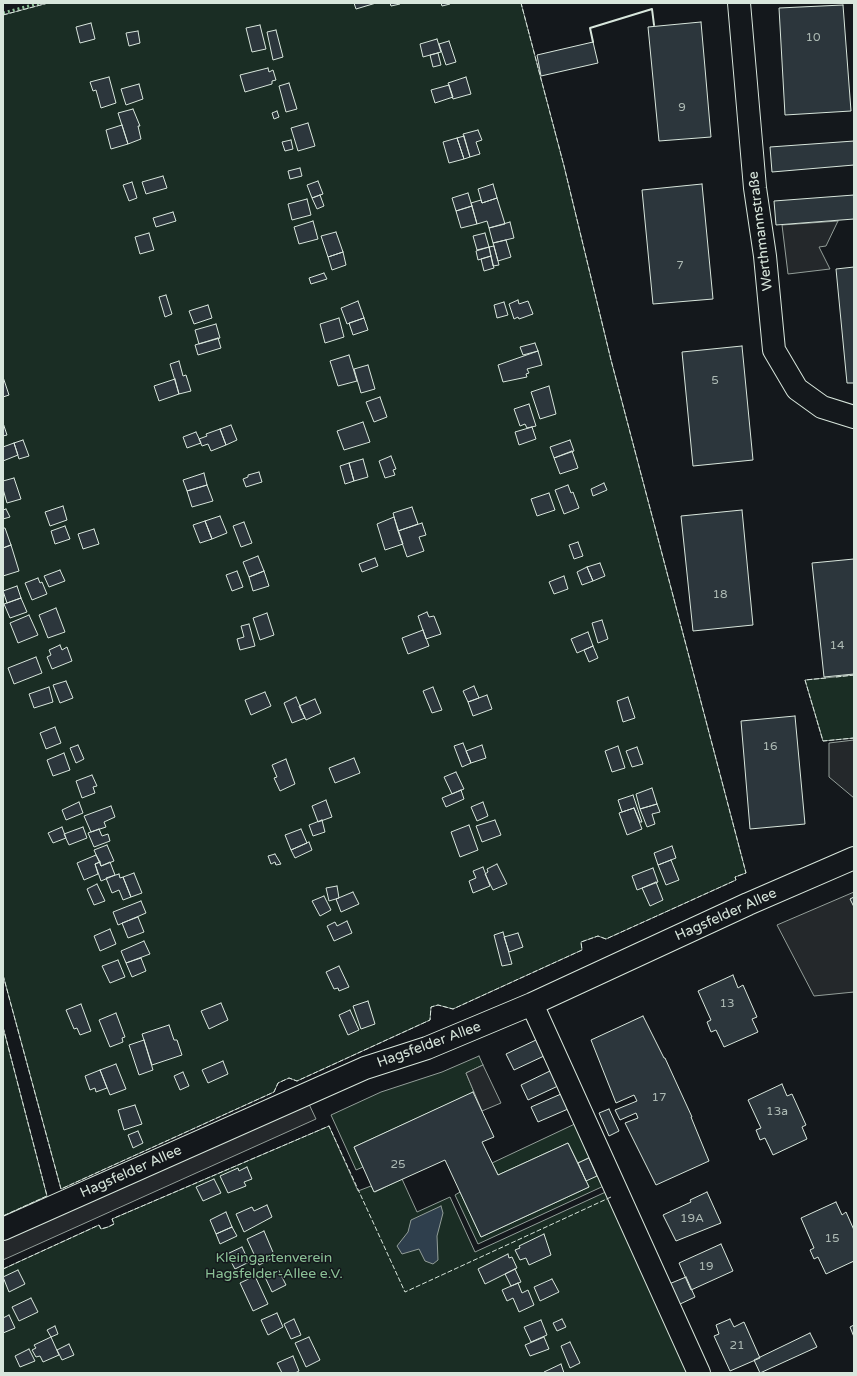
<!DOCTYPE html>
<meta charset="utf-8">
<style>
body{margin:0}
#map{position:relative;width:857px;height:1376px;overflow:hidden;background:#14181c;font-family:"Varela Round",sans-serif}
canvas{display:block}
.frame{position:absolute;inset:0;border:4px solid #d8e6dc;pointer-events:none}
</style>
<div id="map">
<canvas width="857" height="1376"></canvas>
<div class="frame"></div>
</div>
<script>
const ctx = document.querySelector('canvas').getContext('2d');
ctx.lineJoin = 'round';
function fill(path, color) { ctx.fillStyle = color; ctx.fill(path, 'evenodd'); }
const poly = rows => new Path2D(rows.map(r => 'M' + r).join(''));
function strokePath(path, color, width, dash) { ctx.strokeStyle = color; ctx.lineWidth = width; ctx.lineCap = dash ? 'butt' : 'round'; ctx.setLineDash(dash || []); ctx.stroke(path); }
function label(font, color, halo, rows, align = 'center') {
  ctx.font = font + ' "Varela Round",sans-serif'; ctx.lineWidth = 3; ctx.setLineDash([]); ctx.textBaseline = 'middle'; ctx.strokeStyle = halo; ctx.fillStyle = color; for (const [text, x, y, turn = 0] of rows) {
    ctx.save(); ctx.translate(x, y); ctx.rotate((+turn || 0) * Math.PI / 180); ctx.textAlign = isNaN(turn) ? turn : align; if (halo) ctx.strokeText(text, 0, 0); ctx.fillText(text, 0, 0); ctx.restore();
  }
}
const green = poly([
 [48,3,521,3,564,166,611,360,746,873,735,877,736,880,606,939,598,936,581,942,582,950,453,1009,438,1005,431,1007,430,1020,297,1081,289,1078,278,1083,274,1092,61,1189,3,975,3,15,48,3],
 [854,675,854,738,823,741,805,680,854,675],
 [3,1027,47,1196,3,1216,3,1027],
 [479,1056,483,1065,466,1073,474,1092,354,1147,363,1167,356,1170,331,1115,381,1092,442,1072,479,1056],
 [579,1122,594,1155,578,1163,568,1143,498,1175,492,1163,579,1122],
 [329,1126,358,1191,371,1186,375,1192,402,1179,417,1212,450,1197,475,1252,610,1190,691,1373,3,1373,3,1269,99,1225,101,1229,108,1227,114,1224,112,1219,329,1126],
 [596,1159,608,1184,478,1244,455,1195,460,1192,481,1237,589,1187,586,1181,591,1162,596,1159]
]);
fill(green, '#1a2d24');
strokePath(green, '#939e99', 1);
const parking = poly([
 [838,221,826,246,819,247,830,269,788,274,782,225,838,221],
 [854,740,854,798,829,777,829,743,854,740],
 [854,892,854,992,814,996,777,925,854,892],
 [483,1065,501,1103,482,1111,466,1073,483,1065],
 [308,1102,316,1119,3,1260,3,1239,308,1102]
]);
fill(parking, '#24282b');
strokePath(parking, '#939e99', 1);
const water = poly([
 [441,1206,443,1213,437,1236,438,1260,433,1264,425,1261,419,1249,402,1254,397,1246,408,1232,411,1220,441,1206]
]);
fill(water, '#2f3f4d');
strokePath(water, '#939e99', 1);
const building = poly([
 [354,3,376,3,356,9,354,3],
 [390,3,399,3,400,4,391,6,390,3],
 [441,3,450,3,450,4,442,6,441,3],
 [843,5,851,111,785,115,779,8,843,5],
 [701,22,711,137,659,141,648,27,701,22],
 [91,23,95,39,80,43,76,27,91,23],
 [260,25,266,49,252,52,246,28,260,25],
 [276,30,283,57,273,60,267,32,276,30],
 [138,31,140,43,129,46,126,33,138,31],
 [437,39,441,52,423,57,420,44,437,39],
 [449,41,456,62,446,65,439,44,449,41],
 [593,42,598,63,541,76,537,55,593,42],
 [438,53,441,65,433,67,430,55,438,53],
 [268,68,269,72,273,70,276,80,272,81,272,84,245,92,240,75,268,68],
 [109,77,116,103,101,108,96,90,93,91,90,82,109,77],
 [466,77,471,94,453,99,448,83,466,77],
 [289,83,297,109,286,112,279,86,289,83],
 [139,84,143,99,126,105,121,89,139,84],
 [449,85,453,97,435,103,431,90,449,85],
 [133,109,140,126,138,126,141,139,128,144,118,113,133,109],
 [277,111,279,117,274,119,272,113,277,111],
 [308,123,315,146,298,151,291,128,308,123],
 [122,125,128,144,111,149,106,130,122,125],
 [478,130,482,140,476,142,480,154,470,157,463,134,478,130],
 [464,136,470,157,464,159,457,138,464,136],
 [457,138,464,159,449,163,443,142,457,138],
 [291,140,293,149,285,151,282,142,291,140],
 [854,141,854,165,772,172,770,147,854,141],
 [300,168,302,176,290,179,288,171,300,168],
 [163,176,167,188,146,194,142,182,163,176],
 [318,181,323,194,312,198,307,185,318,181],
 [132,182,137,198,129,201,123,185,132,182],
 [493,184,497,198,482,203,478,189,493,184],
 [702,184,713,299,653,304,642,190,702,184],
 [468,193,472,206,456,211,452,198,468,193],
 [320,195,324,206,317,209,312,198,320,195],
 [854,195,854,219,776,225,774,201,854,195],
 [497,198,505,224,489,228,487,221,477,224,471,203,481,200,482,203,497,198],
 [307,199,311,215,292,220,288,204,307,199],
 [472,206,477,224,461,228,456,211,472,206],
 [173,212,176,221,156,227,153,218,173,212],
 [313,221,318,239,299,244,294,227,313,221],
 [510,222,514,238,493,243,489,228,510,222],
 [336,232,343,252,328,257,321,236,336,232],
 [149,233,154,250,140,254,135,237,149,233],
 [485,233,489,247,477,250,473,236,485,233],
 [506,240,511,257,498,261,493,243,506,240],
 [494,246,499,265,493,266,489,247,494,246],
 [489,247,491,256,478,260,476,251,489,247],
 [343,252,346,265,332,270,328,257,343,252],
 [491,256,494,268,484,271,481,259,491,256],
 [854,267,854,383,847,383,836,269,854,267],
 [324,273,327,279,311,284,309,278,324,273],
 [166,295,172,314,165,317,159,297,166,295],
 [518,300,519,304,528,301,533,314,519,319,518,317,514,319,509,304,518,300],
 [358,301,364,318,347,324,341,308,358,301],
 [504,302,508,315,497,318,494,305,504,302],
 [208,305,212,318,194,324,189,311,208,305],
 [339,318,344,337,325,343,320,324,339,318],
 [364,318,368,330,353,335,349,323,364,318],
 [216,324,220,338,199,344,195,330,216,324],
 [218,338,221,348,198,355,195,345,218,338],
 [535,343,538,351,523,355,520,347,535,343],
 [742,346,753,460,693,466,682,352,742,346],
 [538,351,542,365,527,369,529,373,526,374,527,377,503,382,498,365,538,351],
 [349,355,357,381,338,386,330,361,349,355],
 [179,361,183,376,186,375,191,391,179,394,170,364,179,361],
 [368,365,375,389,361,393,354,369,368,365],
 [3,377,9,395,3,397,3,377],
 [175,379,179,394,159,401,154,386,175,379],
 [549,386,556,414,540,419,531,392,549,386],
 [380,397,387,417,374,422,366,402,380,397],
 [529,404,536,426,527,428,525,424,520,426,514,409,529,404],
 [363,422,370,442,344,450,337,431,363,422],
 [231,425,237,440,226,445,220,429,231,425],
 [4,426,7,435,3,436,3,427,4,426],
 [532,427,536,439,519,445,515,432,532,427],
 [220,429,226,445,211,451,208,444,202,446,199,439,207,436,206,434,220,429],
 [196,432,201,443,187,448,183,437,196,432],
 [23,440,29,456,19,459,14,443,23,440],
 [570,440,574,451,554,458,550,447,570,440],
 [14,443,18,455,3,461,3,447,14,443],
 [572,451,578,468,560,474,554,458,572,451],
 [391,456,396,469,393,470,395,475,385,478,379,461,391,456],
 [363,459,368,477,354,481,349,463,363,459],
 [349,463,354,481,345,484,340,466,349,463],
 [259,472,262,482,246,487,243,479,248,477,248,475,259,472],
 [204,473,207,485,187,491,183,480,204,473],
 [14,478,21,499,7,503,3,489,3,481,14,478],
 [604,483,607,490,593,496,591,489,604,483],
 [207,485,213,501,192,507,187,491,207,485],
 [568,485,571,493,573,492,579,508,564,514,555,490,568,485],
 [549,493,555,510,537,516,531,499,549,493],
 [63,506,67,520,50,526,45,512,63,506],
 [412,507,418,524,398,531,393,513,412,507],
 [6,509,10,517,3,519,3,510,6,509],
 [742,510,753,625,693,631,681,516,742,510],
 [220,516,227,533,212,539,205,521,220,516],
 [394,517,403,544,385,550,377,524,394,517],
 [205,521,212,539,200,543,193,525,205,521],
 [244,522,252,543,241,547,233,526,244,522],
 [422,523,426,535,419,537,424,551,407,557,398,531,422,523],
 [65,526,70,539,55,544,51,531,65,526],
 [3,528,5,528,11,545,3,548,3,528],
 [94,529,99,544,83,549,78,534,94,529],
 [578,542,583,556,574,559,569,545,578,542],
 [11,545,19,571,3,576,3,548,11,545],
 [258,556,264,571,249,577,243,562,258,556],
 [375,558,378,566,362,572,359,564,375,558],
 [854,559,854,674,824,677,812,563,854,559],
 [600,563,605,576,593,581,587,567,600,563],
 [587,567,593,581,582,585,577,572,587,567],
 [60,570,65,581,49,587,44,576,60,570],
 [237,571,243,587,232,591,226,575,237,571],
 [264,571,269,586,253,591,249,577,264,571],
 [564,576,568,589,554,594,549,582,564,576],
 [38,578,40,583,42,582,47,594,32,600,25,583,38,578],
 [17,586,21,598,7,603,3,591,17,586],
 [21,598,27,612,10,618,4,604,21,598],
 [56,608,65,632,48,638,39,615,56,608],
 [427,612,429,617,434,616,441,634,426,639,418,616,427,612],
 [267,613,274,635,260,640,253,618,267,613],
 [29,615,38,635,18,643,10,623,29,615],
 [602,620,608,639,598,643,592,623,602,620],
 [249,624,255,646,240,650,237,639,244,637,241,626,249,624],
 [423,630,429,646,408,654,402,638,423,630],
 [588,632,593,646,577,653,571,639,588,632],
 [60,645,62,650,67,647,72,661,52,669,47,657,51,655,49,650,60,645],
 [593,646,598,658,589,662,584,650,593,646],
 [36,657,42,673,14,684,8,668,36,657],
 [66,681,73,698,60,703,53,685,66,681],
 [474,686,479,698,468,702,463,691,474,686],
 [49,687,53,702,34,708,29,694,49,687],
 [433,687,442,710,432,713,423,691,433,687],
 [265,692,271,706,251,715,245,700,265,692],
 [487,695,492,709,473,716,468,702,487,695],
 [296,697,305,718,292,723,284,703,296,697],
 [628,697,635,718,623,722,617,701,628,697],
 [315,699,321,713,306,720,299,706,315,699],
 [795,716,805,824,750,829,741,721,795,716],
 [55,727,61,743,46,749,40,733,55,727],
 [463,743,471,763,462,767,454,746,463,743],
 [78,745,84,759,76,763,70,748,78,745],
 [482,745,486,758,471,763,466,751,482,745],
 [618,746,625,768,612,772,605,751,618,746],
 [637,747,643,764,632,767,626,751,637,747],
 [64,753,70,770,53,776,47,760,64,753],
 [354,758,360,773,335,783,329,768,354,758],
 [286,759,295,784,280,791,274,778,277,777,272,765,286,759],
 [456,772,464,789,452,794,444,777,456,772],
 [92,775,97,786,93,787,95,793,82,798,76,781,92,775],
 [652,788,657,804,640,809,636,794,652,788],
 [461,790,464,799,446,807,442,798,461,790],
 [633,795,642,822,640,822,634,808,622,812,618,800,633,795],
 [326,800,332,817,318,822,312,806,326,800],
 [79,802,83,813,66,820,62,810,79,802],
 [483,802,488,816,477,821,471,807,483,802],
 [657,804,660,812,652,814,655,824,647,827,640,809,657,804],
 [111,806,115,817,104,822,106,827,91,832,84,816,111,806],
 [634,808,642,829,627,835,619,813,634,808],
 [322,820,325,832,313,836,309,825,322,820],
 [495,820,501,835,482,842,476,826,495,820],
 [469,825,478,850,460,857,451,832,469,825],
 [62,827,66,838,53,843,48,833,62,827],
 [83,827,87,838,69,845,64,834,83,827],
 [99,829,102,836,108,834,110,841,94,847,88,833,99,829],
 [301,829,307,843,291,850,285,835,301,829],
 [309,842,312,850,295,858,291,850,309,842],
 [107,845,114,861,101,866,94,850,107,845],
 [672,846,676,858,658,865,654,853,672,846],
 [275,854,281,864,276,865,275,862,271,864,268,856,275,854],
 [96,855,100,862,95,864,98,874,84,880,77,863,96,855],
 [671,860,679,880,666,885,658,865,671,860],
 [100,862,101,866,110,862,115,875,101,881,95,864,100,862],
 [497,864,507,884,493,890,485,874,488,872,487,869,497,864],
 [483,867,490,886,473,893,469,881,476,878,473,871,483,867],
 [653,868,658,882,637,890,632,876,653,868],
 [134,873,142,893,131,897,123,877,134,873],
 [119,874,120,878,123,877,131,897,123,900,119,890,112,893,106,878,119,874],
 [656,882,663,900,650,906,642,888,656,882],
 [97,884,105,901,94,905,87,889,97,884],
 [337,886,339,898,329,901,326,888,337,886],
 [353,892,359,904,341,912,336,899,353,892],
 [324,896,331,910,320,916,312,901,324,896],
 [854,897,854,907,850,899,854,897],
 [141,901,146,913,118,925,113,912,141,901],
 [138,917,144,932,128,938,122,923,138,917],
 [347,921,352,933,334,941,327,926,335,922,337,926,347,921],
 [110,929,116,944,100,951,94,936,110,929],
 [503,932,512,964,502,966,494,935,503,932],
 [518,933,523,947,509,952,504,937,518,933],
 [144,941,150,954,126,963,121,951,144,941],
 [141,958,146,971,132,977,126,963,141,958],
 [118,960,125,977,110,983,102,966,118,960],
 [339,966,349,987,339,991,338,988,334,989,326,972,339,966],
 [733,975,738,988,743,985,757,1017,752,1019,758,1032,724,1047,716,1030,711,1032,707,1022,711,1020,698,991,733,975],
 [368,1001,375,1024,361,1029,353,1006,368,1001],
 [221,1003,228,1020,209,1029,201,1011,221,1003],
 [81,1004,91,1031,80,1035,77,1028,74,1029,66,1010,81,1004],
 [350,1010,359,1030,348,1035,339,1015,350,1010],
 [116,1013,125,1037,122,1038,123,1042,110,1047,99,1020,116,1013],
 [643,1016,664,1058,665,1058,692,1117,691,1117,709,1161,656,1185,625,1123,638,1118,636,1113,620,1120,615,1110,637,1101,634,1095,616,1103,591,1040,643,1016],
 [169,1025,174,1040,177,1040,182,1055,152,1065,142,1034,169,1025],
 [144,1040,153,1070,139,1075,129,1045,144,1040],
 [536,1040,544,1056,514,1070,506,1054,536,1040],
 [223,1061,228,1074,208,1083,202,1070,223,1061],
 [116,1064,126,1089,110,1095,100,1070,116,1064],
 [100,1070,107,1088,96,1092,95,1088,90,1090,85,1076,100,1070],
 [550,1071,558,1086,528,1100,521,1085,550,1071],
 [183,1072,189,1086,180,1090,174,1076,183,1072],
 [782,1084,787,1096,792,1094,806,1125,802,1127,807,1139,773,1155,765,1138,760,1140,756,1130,761,1128,748,1100,782,1084],
 [473,1092,494,1137,482,1142,498,1175,568,1143,589,1187,481,1237,445,1160,374,1192,354,1147,473,1092],
 [561,1094,568,1109,538,1122,531,1107,561,1094],
 [135,1105,142,1124,124,1130,118,1110,135,1105],
 [609,1109,619,1131,609,1136,599,1113,609,1109],
 [138,1131,143,1143,133,1148,128,1135,138,1131],
 [589,1158,597,1176,586,1181,578,1163,589,1158],
 [247,1167,252,1179,244,1182,246,1186,228,1193,220,1176,238,1168,239,1171,247,1167],
 [214,1179,221,1193,203,1201,196,1187,214,1179],
 [707,1192,721,1223,676,1241,663,1215,691,1202,690,1200,707,1192],
 [836,1202,842,1215,846,1212,854,1230,854,1261,826,1274,818,1257,814,1259,810,1250,814,1248,801,1218,836,1202],
 [267,1205,272,1217,244,1232,236,1214,252,1207,254,1211,267,1205],
 [226,1212,232,1227,216,1234,210,1220,226,1212],
 [232,1227,237,1236,220,1244,216,1234,232,1227],
 [264,1231,275,1257,259,1265,247,1239,264,1231],
 [544,1234,551,1255,529,1265,526,1258,520,1260,515,1250,520,1248,519,1246,544,1234],
 [721,1244,733,1271,691,1290,679,1263,721,1244],
 [242,1247,249,1262,235,1269,227,1254,242,1247],
 [508,1254,509,1258,512,1257,517,1268,485,1284,478,1269,508,1254],
 [515,1269,521,1282,511,1286,505,1274,515,1269],
 [18,1270,25,1284,9,1292,3,1277,18,1270],
 [279,1271,286,1285,272,1292,265,1277,279,1271],
 [255,1276,268,1304,253,1311,240,1283,255,1276],
 [686,1277,695,1297,678,1305,669,1284,686,1277],
 [552,1279,559,1292,540,1301,534,1287,552,1279],
 [518,1283,522,1293,528,1290,534,1305,519,1312,513,1298,507,1301,502,1290,518,1283],
 [31,1298,38,1312,19,1321,12,1307,31,1298],
 [277,1313,283,1327,268,1335,261,1320,277,1313],
 [9,1315,15,1328,3,1333,3,1318,9,1315],
 [294,1319,301,1335,291,1339,284,1324,294,1319],
 [562,1319,566,1327,557,1331,553,1323,562,1319],
 [730,1319,734,1327,744,1322,760,1358,730,1371,714,1336,719,1334,716,1325,730,1319],
 [541,1320,547,1335,531,1342,524,1327,541,1320],
 [854,1325,854,1337,850,1327,854,1325],
 [55,1326,58,1334,51,1337,47,1330,55,1326],
 [810,1333,817,1347,760,1373,754,1360,810,1333],
 [51,1337,59,1355,43,1362,40,1356,36,1357,32,1350,36,1348,34,1345,51,1337],
 [309,1337,320,1360,306,1367,295,1343,309,1337],
 [544,1337,549,1349,530,1356,525,1345,544,1337],
 [570,1342,580,1363,570,1368,561,1346,570,1342],
 [69,1344,74,1355,62,1360,57,1350,69,1344],
 [29,1349,35,1361,20,1367,15,1356,29,1349],
 [293,1356,299,1371,295,1373,282,1373,277,1363,293,1356],
 [561,1364,564,1373,545,1373,544,1372,561,1364]
]);
fill(building, '#2c363c');
strokePath(building, '#d8e6dc', 1);
const minor = poly([
 [739,3,755,188,765,256,774,350,797,389,822,407,854,417],
 [532,1004,699,1373],
 [3,1229,365,1068,427,1048,532,1004,748,904,854,858]
]);
strokePath(minor, '#d8e6dc', 24);
strokePath(minor, '#14181c', 22);
strokePath(poly([
 [3,13,40,3]
]), '#8ac095', 3, [2, 3]);
strokePath(poly([
 [3,15,48,3],
 [836,677,854,675],
 [826,678,805,680,823,741,854,738],
 [3,975,61,1189,274,1092,278,1083,289,1078,297,1081,430,1020,431,1007,438,1005,453,1009,582,950,581,942,598,936,606,939,736,880,735,877,746,873,611,360,564,166,521,3],
 [3,1027,47,1196,3,1216],
 [3,1269,99,1225,101,1229,108,1227,114,1224,112,1219,329,1126,405,1292,611,1197]
]), '#d8e6dc', 1, [5, 2]);
strokePath(poly([
 [593,42,590,28,652,9,654,25]
]), '#d8e6dc', 2);
label('12px', '#adbab4', null, [
 ["10",813,38],
 ["9",682,108],
 ["7",680,266],
 ["5",715,381],
 ["18",720,595],
 ["14",837,646],
 ["16",770,747],
 ["13",727,1004],
 ["17",659,1098],
 ["13a",777,1112],
 ["25",398,1165],
 ["19A",692,1219],
 ["15",832,1239],
 ["19",706,1267],
 ["21",737,1346]
]);
label('14px', '#d8e6dc', '#14181c', [
 ["Werthmannstraße",761,231,-97],
 ["Hagsfelder Allee",726,915,-24],
 ["Hagsfelder Allee",429,1045,-20],
 ["Hagsfelder Allee",131,1172,-24]
]);
label('14px', '#8ac095', '#14181c', [
 ["Kleingartenverein",274,1258],
 ["Hagsfelder-Allee e.V.",274,1274]
]);
</script>
